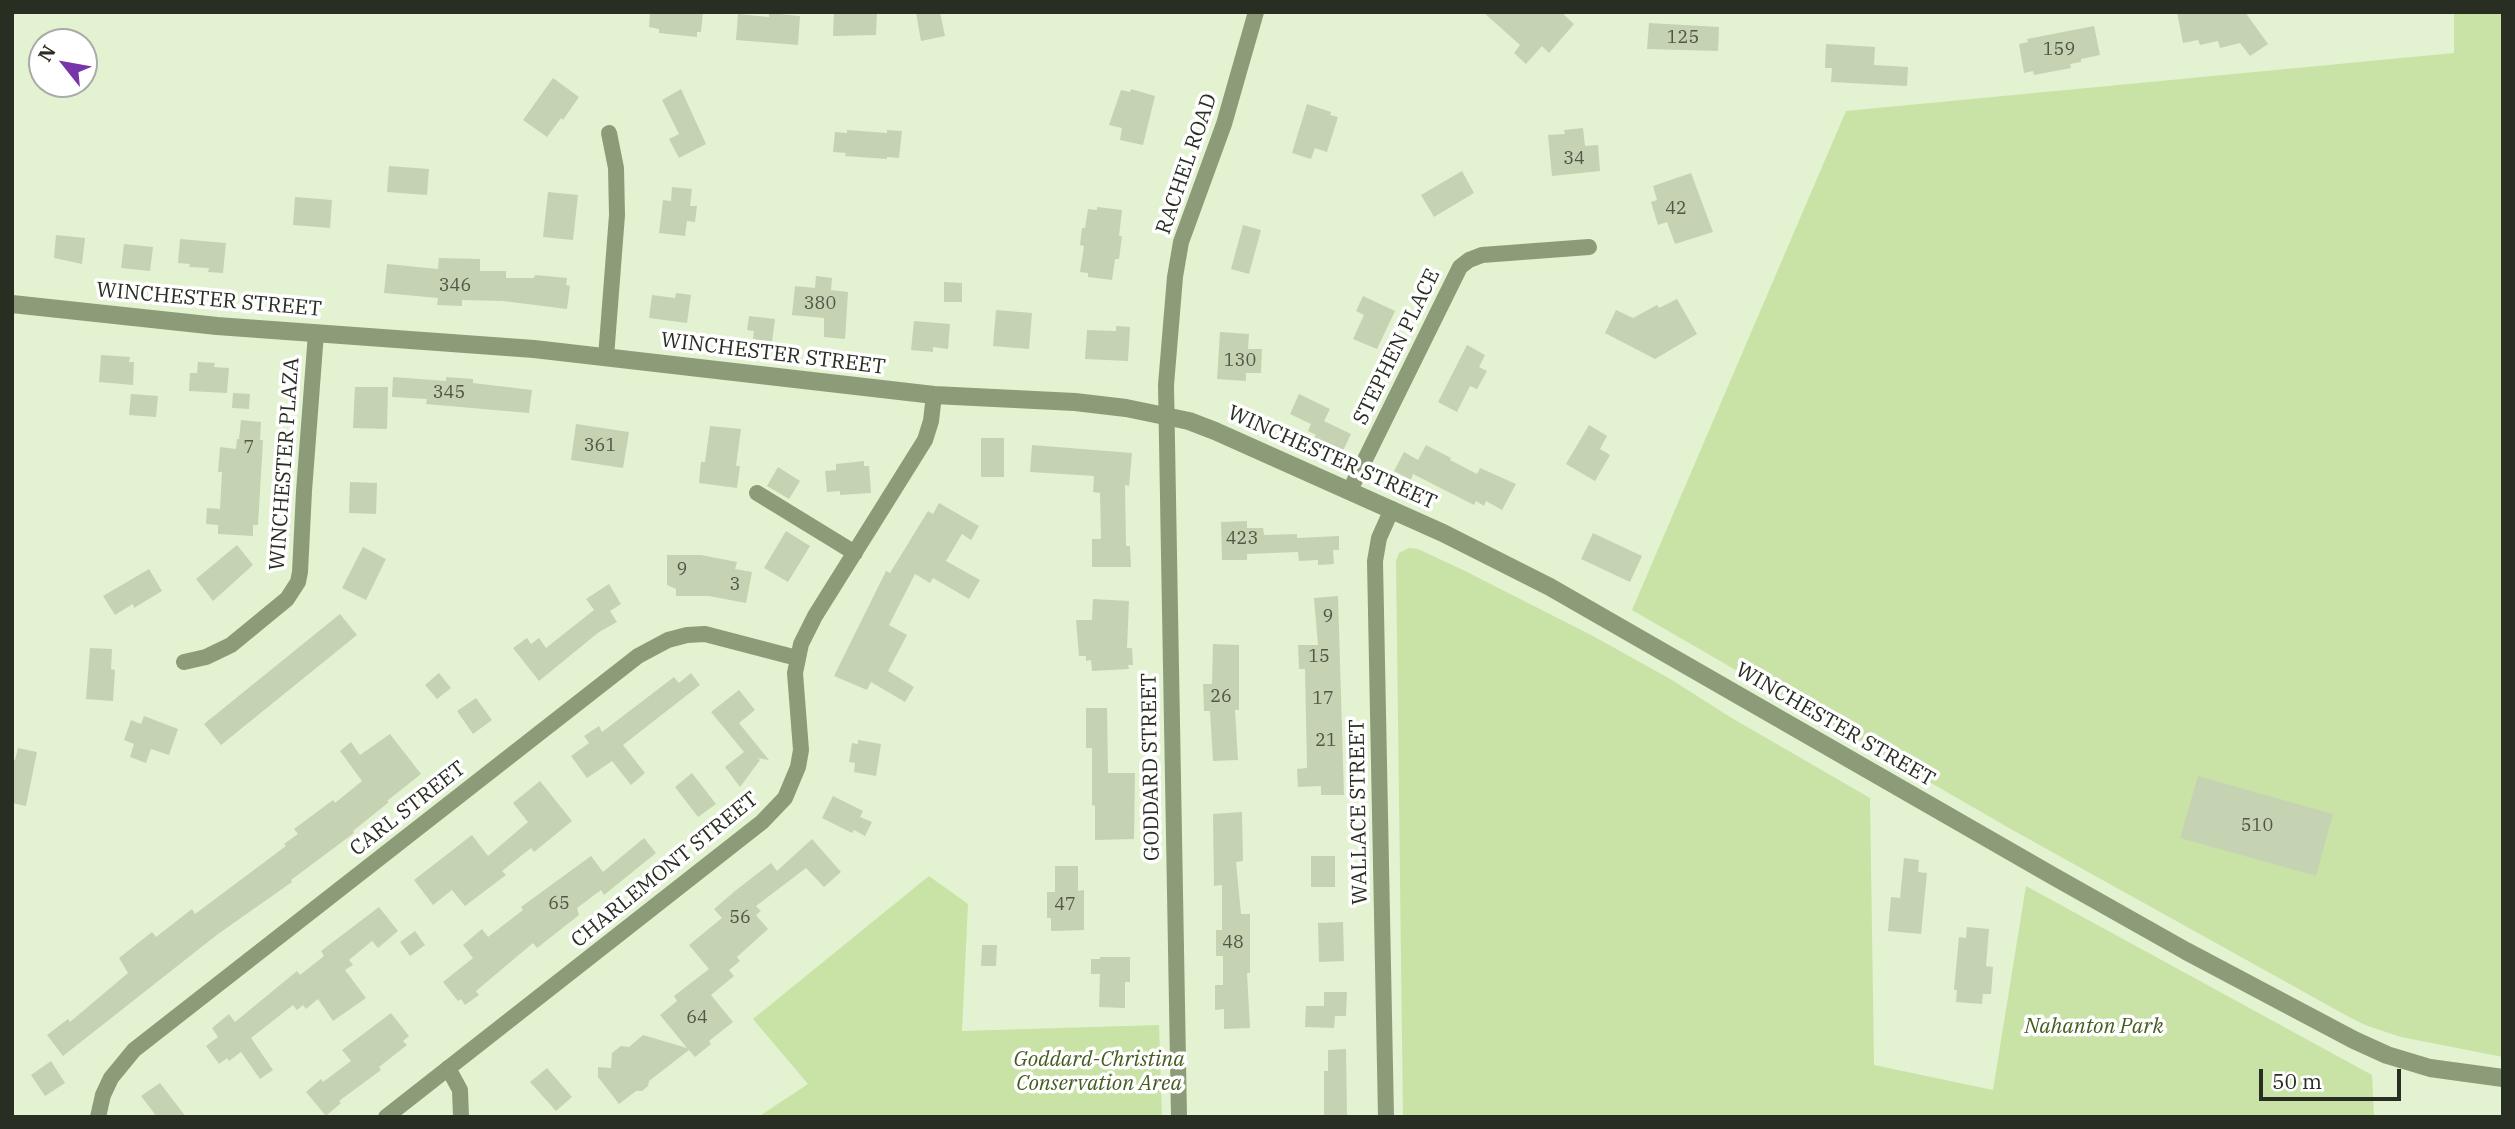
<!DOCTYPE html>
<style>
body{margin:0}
#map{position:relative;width:2515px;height:1129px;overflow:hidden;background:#e3f2d1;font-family:"IBM Plex Serif",serif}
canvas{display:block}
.frame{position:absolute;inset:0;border:14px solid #292e22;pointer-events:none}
.north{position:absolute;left:28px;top:28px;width:70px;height:70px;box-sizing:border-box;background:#fff;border:2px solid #a9aba7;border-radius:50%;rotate:301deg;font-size:19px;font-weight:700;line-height:28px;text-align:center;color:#292e22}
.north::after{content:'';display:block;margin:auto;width:24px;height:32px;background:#7735a9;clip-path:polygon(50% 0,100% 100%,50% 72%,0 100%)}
.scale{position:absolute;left:2259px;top:1069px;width:142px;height:32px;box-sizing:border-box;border:4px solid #292e22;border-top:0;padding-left:9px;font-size:21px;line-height:24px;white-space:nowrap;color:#292e22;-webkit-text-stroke:5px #fff;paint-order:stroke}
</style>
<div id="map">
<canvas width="2515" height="1129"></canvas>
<div class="frame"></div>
<div class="north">N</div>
<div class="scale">50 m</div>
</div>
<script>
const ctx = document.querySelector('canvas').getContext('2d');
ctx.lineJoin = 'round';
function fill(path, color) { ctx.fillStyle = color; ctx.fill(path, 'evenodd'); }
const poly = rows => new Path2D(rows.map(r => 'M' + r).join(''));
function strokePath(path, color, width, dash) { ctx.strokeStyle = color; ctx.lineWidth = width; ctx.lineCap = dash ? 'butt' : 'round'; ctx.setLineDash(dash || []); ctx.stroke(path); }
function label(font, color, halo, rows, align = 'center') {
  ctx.font = font + ' "IBM Plex Serif",serif'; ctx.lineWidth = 7; ctx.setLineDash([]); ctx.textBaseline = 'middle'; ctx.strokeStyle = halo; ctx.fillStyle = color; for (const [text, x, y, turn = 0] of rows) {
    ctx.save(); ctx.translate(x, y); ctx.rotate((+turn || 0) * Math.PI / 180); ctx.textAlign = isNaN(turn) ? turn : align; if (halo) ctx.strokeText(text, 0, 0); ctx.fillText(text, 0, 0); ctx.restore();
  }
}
fill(poly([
 [2454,12,2503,12,2503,1057,2401,1037,2365,1025,2349,1017,2009,828,1632,610,1846,111,2454,53],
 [1409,548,1418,549,1463,570,1593,636,1672,680,1730,717,1870,798,1874,1065,1993,1090,2026,886,2372,1075,2374,1117,1403,1117,1396,561,1399,553],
 [929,876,968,904,962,1031,1159,1025,1162,1117,758,1117,808,1084,753,1019]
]), '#c8e3a5');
fill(poly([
 [650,12,703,12,701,32,697,32,697,37,659,33,659,29,649,27],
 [834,12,877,12,876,35,833,36],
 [916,12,940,12,945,36,921,41],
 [1483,12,1561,12,1574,24,1549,53,1542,46,1526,64,1514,53,1520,45],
 [2177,12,2245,12,2268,44,2250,56,2240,43,2220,48,2218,41,2200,45,2198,40,2183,43],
 [769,13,800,16,798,45,736,40,738,14,769,17],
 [1649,23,1719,27,1718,51,1647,49],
 [2094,26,2100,55,2081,59,2081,62,2070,64,2071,68,2034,75,2033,71,2024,73,2019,44,2028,42,2027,39],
 [1826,44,1875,47,1874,65,1908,67,1907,86,1831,82,1832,68,1825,68],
 [553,78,579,97,563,120,561,118,547,137,523,120],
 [681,89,706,144,679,158,669,139,679,134,662,100],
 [1131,89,1155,96,1143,145,1120,140,1122,128,1109,125,1121,90,1130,92],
 [1307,104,1331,112,1330,115,1338,117,1327,152,1315,148,1311,159,1292,153],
 [1583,128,1585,146,1598,145,1600,171,1552,176,1548,135,1565,134,1564,130],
 [847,130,887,133,887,130,902,131,899,158,887,157,887,159,845,156,846,153,833,152,835,132,847,133],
 [389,166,429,169,427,195,387,192],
 [1462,171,1474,193,1434,217,1421,195],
 [1691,173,1713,232,1675,244,1667,222,1658,225,1651,202,1657,200,1653,186],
 [672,187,692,189,690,206,697,206,695,222,687,221,685,236,659,233,663,200,671,201],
 [548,192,578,195,573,240,543,237],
 [295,197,332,200,330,228,293,225],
 [1097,207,1122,210,1119,236,1122,236,1119,259,1115,259,1112,280,1088,277,1088,273,1080,272,1084,246,1080,245,1082,228,1085,228,1088,209,1097,210],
 [1243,225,1261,230,1249,274,1231,269],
 [56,235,85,238,82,264,54,258],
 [180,239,226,243,223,273,208,272,209,268,189,267,190,264,178,263],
 [124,244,153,247,150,271,121,268],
 [439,258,480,259,480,271,506,271,506,278,534,278,535,275,567,278,566,285,570,286,567,309,503,301,462,300,462,306,437,305,438,298,384,293,387,264,438,269],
 [816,276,832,278,831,290,848,292,845,339,824,337,824,318,792,315,795,286,815,288],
 [944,282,962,283,962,302,944,302],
 [676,293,691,295,687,323,649,318,652,295,675,298],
 [1363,296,1395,311,1377,349,1353,339,1364,315,1356,311],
 [1677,299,1697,334,1655,359,1605,333,1616,310,1633,318,1657,305,1659,308],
 [996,310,1032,313,1029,349,993,346],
 [749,316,775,319,772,342,753,339,754,331,747,330],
 [914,321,950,324,948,349,933,347,933,352,911,350],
 [1116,326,1130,327,1128,361,1085,359,1087,330,1116,331],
 [1220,332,1249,334,1248,349,1262,349,1261,373,1246,373,1246,381,1217,379],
 [1467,345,1485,355,1479,367,1487,371,1477,389,1470,386,1457,412,1438,402],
 [101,355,130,357,129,362,134,362,133,385,99,382],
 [198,362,215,363,214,367,229,368,227,393,189,391,190,373,197,373],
 [393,377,446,381,446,377,473,379,473,383,532,390,529,413,426,404,427,399,392,397],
 [355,387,388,387,387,429,353,428],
 [233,393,250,394,249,409,232,408],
 [131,394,158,396,156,417,129,415],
 [1299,394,1330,409,1324,421,1351,434,1339,459,1311,446,1316,435,1308,431,1311,424,1290,414],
 [241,420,261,422,260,440,263,440,258,525,253,525,253,536,218,534,218,525,206,524,207,508,220,509,222,472,218,472,220,447,236,449,237,439,239,439],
 [576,424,629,432,623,468,571,460],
 [1589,425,1607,436,1600,449,1610,455,1595,481,1566,464],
 [710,426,741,429,736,466,740,466,737,488,699,483,701,462,705,462],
 [981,438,1004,438,1004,477,981,477],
 [1032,445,1132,453,1129,486,1125,485,1126,546,1130,546,1131,567,1092,567,1092,539,1101,539,1100,493,1093,492,1094,476,1030,472],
 [1426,445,1451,458,1450,460,1477,474,1480,468,1516,484,1502,510,1486,501,1484,506,1476,501,1474,505,1413,474,1411,480,1394,471,1404,452,1418,460],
 [864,461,864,466,869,466,871,493,840,495,840,491,827,492,825,471,836,470,836,464],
 [778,467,800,481,789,499,767,486],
 [350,482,377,483,376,514,349,513],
 [939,503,979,526,971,540,962,534,946,561,980,580,969,599,933,578,930,583,915,574,889,625,907,635,888,671,914,687,905,702,871,682,867,690,834,676,886,571,890,573,928,511,933,514],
 [1247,521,1247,528,1263,528,1264,535,1297,534,1297,538,1339,536,1339,550,1333,550,1334,564,1318,565,1318,560,1299,561,1298,552,1247,554,1247,560,1222,560,1221,522],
 [786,531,810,546,788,582,764,568],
 [1593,533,1642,556,1630,582,1581,559],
 [237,545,253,565,213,601,196,579],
 [363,547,386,559,366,600,342,588],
 [667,555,701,555,737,562,735,569,752,572,746,603,709,596,676,596,676,589,667,585],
 [149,569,162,591,134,608,133,604,115,615,103,596],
 [609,584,621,604,610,611,617,622,599,632,539,681,513,648,527,638,531,644,539,638,546,648,594,610,586,599],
 [1338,596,1344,795,1321,795,1321,786,1298,787,1297,769,1307,768,1305,669,1299,669,1298,645,1318,645,1314,598],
 [1093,599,1129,601,1127,648,1132,648,1133,665,1128,665,1129,669,1092,671,1091,660,1086,661,1086,656,1079,656,1076,620,1092,620],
 [340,614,357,635,221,745,204,724],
 [1213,644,1239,645,1239,710,1235,710,1238,760,1213,761,1210,711,1204,711,1203,684,1212,684],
 [90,648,112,649,111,669,115,670,113,701,86,699],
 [439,673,451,688,437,699,425,685],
 [691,673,700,685,623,745,645,773,631,785,612,761,587,778,571,756,589,743,584,736,599,726,602,732,674,677,679,683],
 [739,690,755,710,739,723,769,760,757,758,760,760,740,787,725,767,744,752,711,712],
 [476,698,492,720,473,734,457,711],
 [1086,708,1107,708,1108,773,1135,773,1134,839,1095,840,1095,806,1092,805,1092,748,1086,748],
 [144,716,178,729,169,755,151,749,146,763,130,757,134,744,124,740,131,720,141,724],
 [390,734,421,774,387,801,389,802,353,831,354,833,291,880,292,882,218,934,63,1056,47,1035,68,1019,70,1022,128,973,119,958,152,932,156,937,192,909,195,914,286,846,284,844,298,834,294,829,333,800,335,803,362,781,340,751,351,742,360,755],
 [858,740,881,744,876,776,854,772,855,763,849,762,852,743,858,744],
 [18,748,37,752,26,806,12,803,12,760,15,760],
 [692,773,716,804,698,817,675,787],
 [2198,776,2333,814,2316,876,2180,838],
 [540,781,572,821,534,852,531,848,502,871,506,875,465,906,452,890,433,905,414,880,472,835,488,856,528,822,513,803],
 [833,796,863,811,860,817,872,822,865,836,854,830,852,833,822,818],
 [1242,812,1243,861,1236,862,1241,914,1250,914,1250,973,1247,973,1250,1028,1224,1029,1224,1009,1215,1010,1215,985,1223,985,1223,956,1216,956,1216,930,1222,930,1222,885,1214,886,1213,814],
 [644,838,656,853,604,895,601,890,577,908,579,915,537,948,533,943,476,991,479,995,465,1005,461,999,458,1001,443,982,473,958,463,945,482,929,488,937,523,910,521,907,591,856,603,872],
 [812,839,841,872,824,887,806,868,756,906,761,911,756,915,768,929,737,957,740,961,729,970,734,976,711,995,733,1022,709,1041,711,1044,695,1057,689,1050,649,1081,648,1086,642,1091,636,1091,619,1104,598,1077,598,1067,611,1068,612,1053,621,1046,629,1047,643,1035,687,1048,660,1015,677,1001,674,996,709,969,689,945,722,918,714,909,735,891,771,863,777,871],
 [1311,856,1335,856,1335,887,1311,887],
 [1904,858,1919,860,1918,872,1927,873,1921,934,1888,931,1891,897,1900,898],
 [1055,866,1078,866,1078,891,1084,890,1084,930,1051,931,1051,918,1047,918,1047,892,1055,892],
 [379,907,398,931,378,948,372,941,349,960,353,965,345,970,366,998,333,1021,318,999,306,1009,303,1005,297,1010,293,1005,251,1038,273,1070,260,1079,241,1052,229,1061,227,1058,219,1064,206,1046,218,1037,212,1028,229,1014,235,1022,297,971,300,975,324,956,321,951],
 [1343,922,1344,961,1319,962,1318,923],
 [1967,927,1989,929,1986,966,1993,967,1991,994,1983,994,1982,1004,1956,1002,1957,990,1954,990,1959,937,1966,938],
 [415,931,425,945,410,956,400,942],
 [982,945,997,945,996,966,981,966],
 [1100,957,1130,957,1130,982,1125,982,1125,1008,1099,1007,1100,974,1091,974,1091,959,1100,959],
 [1324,992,1347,992,1346,1016,1335,1016,1334,1028,1305,1027,1306,1006,1324,1006],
 [391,1013,409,1036,403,1041,407,1045,379,1067,381,1070,339,1101,341,1103,326,1116,306,1092,321,1079,323,1082,351,1061,342,1050],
 [1346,1049,1347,1117,1324,1117,1324,1071,1328,1071,1328,1050],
 [51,1061,65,1083,45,1096,31,1075],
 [547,1068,572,1097,556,1111,530,1082],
 [160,1083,186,1117,157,1117,141,1096]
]), '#c5d3b3');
strokePath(poly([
 [606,357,617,215,616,168,609,133],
 [1350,490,1460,267,1469,260,1482,255,1589,247],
 [757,493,855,553],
 [184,662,206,657,231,645,287,599,298,582,300,572,304,491,316,333],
 [448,1068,460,1090,461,1117],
 [98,1117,103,1095,111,1078,134,1050,638,656,668,640,687,635,705,634,797,658],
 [386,1117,762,822,785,798,798,767,801,750,795,673,801,644,815,616,925,440,931,421,934,395],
 [1179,1117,1166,385,1175,277,1181,242,1224,124,1256,12],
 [1386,1117,1375,561,1379,538,1392,509]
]), '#8c9c78', 16);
strokePath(poly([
 [12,304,217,326,534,349,934,395,1075,402,1126,408,1189,421,1215,431,1443,533,1550,587,2053,876,2186,951,2354,1040,2387,1055,2430,1068,2503,1078]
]), '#8c9c78', 18);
label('18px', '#505746', null, [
 ["125",1683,38],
 ["159",2059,50],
 ["34",1574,159],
 ["42",1676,209],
 ["346",455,286],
 ["380",820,304],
 ["130",1240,361],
 ["345",449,393],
 ["361",600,446],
 ["7",249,448],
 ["423",1242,539],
 ["9",682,570],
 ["3",735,585],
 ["9",1328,617],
 ["15",1319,657],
 ["26",1221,697],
 ["17",1323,699],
 ["21",1326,741],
 ["510",2257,826],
 ["65",559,904],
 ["47",1065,905],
 ["56",740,918],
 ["48",1233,943],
 ["64",697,1018]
]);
label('21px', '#292e22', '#fff', [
 ["RACHEL ROAD",1187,164,-71],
 ["WINCHESTER STREET",209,300,5],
 ["STEPHEN PLACE",1397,347,-64],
 ["WINCHESTER STREET",773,354,7],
 ["WINCHESTER STREET",1332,458,24],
 ["WINCHESTER PLAZA",285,464,-86],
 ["WINCHESTER STREET",1835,725,30],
 ["GODDARD STREET",1151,767,-91],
 ["CARL STREET",408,809,-38],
 ["WALLACE STREET",1359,812,-91],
 ["CHARLEMONT STREET",665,870,-39]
]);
label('italic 21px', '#455c1f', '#fff', [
 ["Nahanton Park",2094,1027],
 ["Goddard-Christina",1099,1060],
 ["Conservation Area",1099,1084]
]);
</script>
